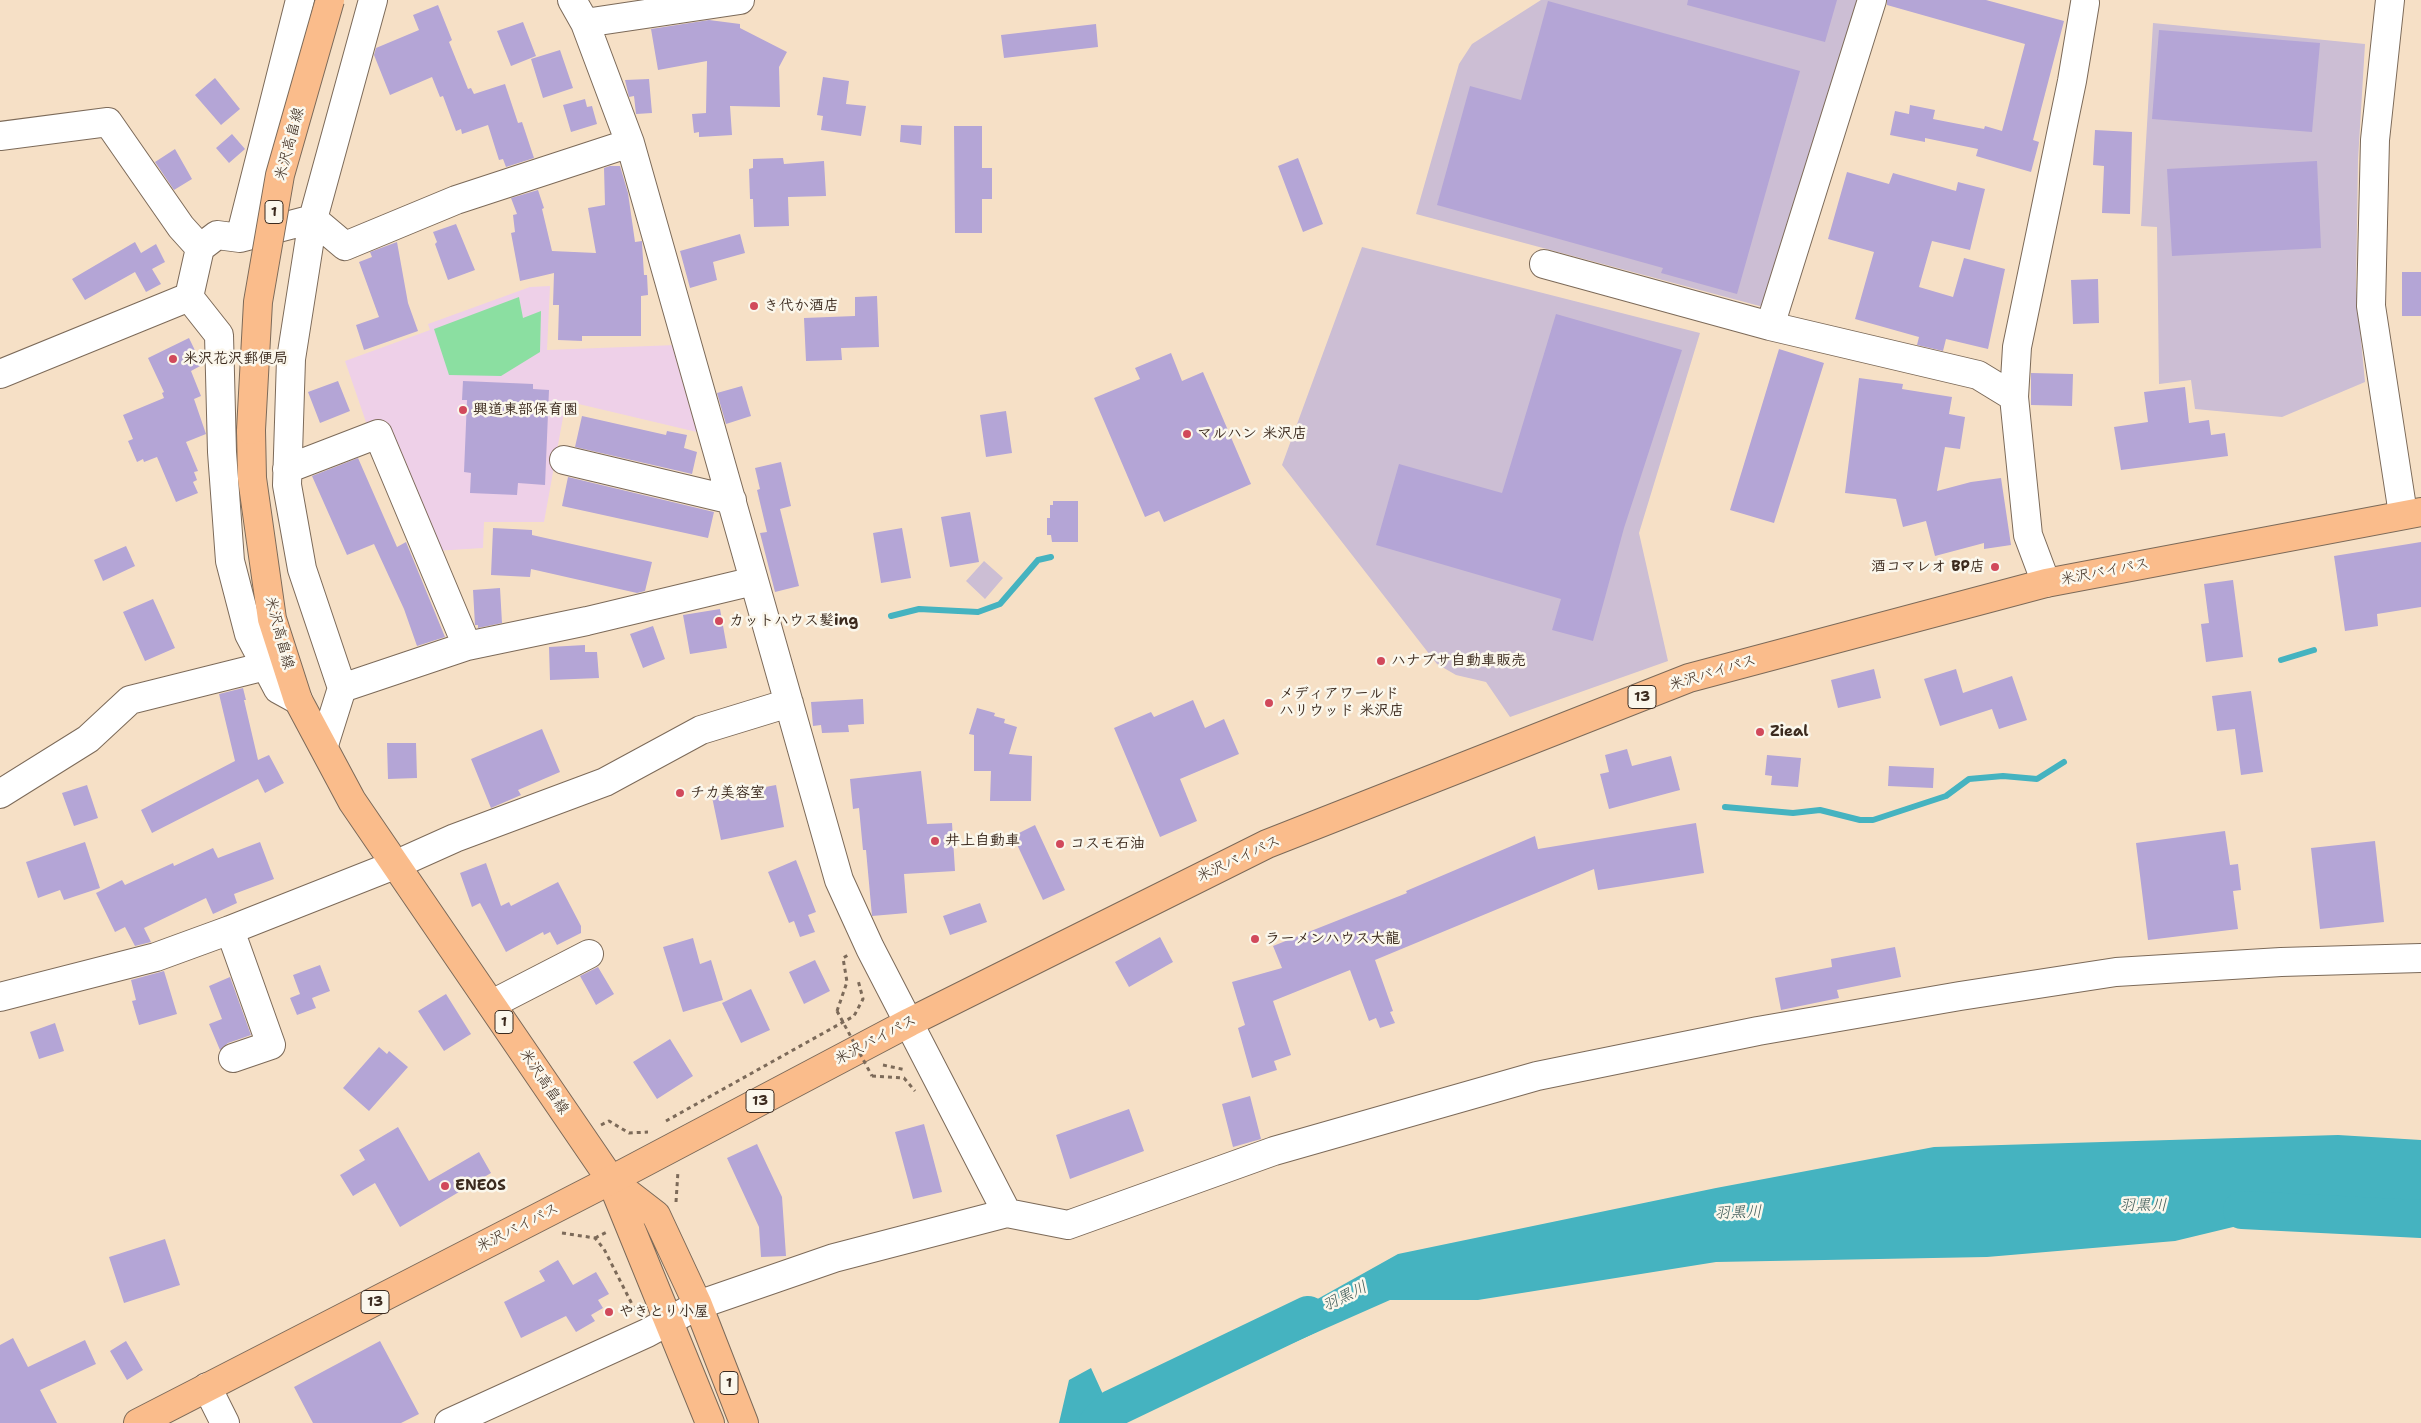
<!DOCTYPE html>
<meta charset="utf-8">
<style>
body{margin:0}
canvas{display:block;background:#f6e0c6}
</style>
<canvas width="2421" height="1423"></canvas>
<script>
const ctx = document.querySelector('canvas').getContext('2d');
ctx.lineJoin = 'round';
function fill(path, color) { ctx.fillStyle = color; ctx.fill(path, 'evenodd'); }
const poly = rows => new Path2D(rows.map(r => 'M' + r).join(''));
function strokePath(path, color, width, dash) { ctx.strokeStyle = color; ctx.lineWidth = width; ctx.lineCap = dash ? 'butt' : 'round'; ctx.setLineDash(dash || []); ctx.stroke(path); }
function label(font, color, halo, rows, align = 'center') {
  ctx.font = font + ' "Shantell Sans","Klee One",sans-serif'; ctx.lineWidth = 5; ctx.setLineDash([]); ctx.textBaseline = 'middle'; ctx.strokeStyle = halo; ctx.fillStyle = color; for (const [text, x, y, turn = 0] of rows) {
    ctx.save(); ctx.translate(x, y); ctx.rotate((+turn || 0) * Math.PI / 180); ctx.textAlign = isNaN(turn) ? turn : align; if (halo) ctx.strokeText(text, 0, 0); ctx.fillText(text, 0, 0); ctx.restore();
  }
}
fill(poly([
 [550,286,547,350,676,345,701,433,566,401,544,522,484,522,483,548,435,551,384,420,367,425,345,361,430,330,428,324,530,287]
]), '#eed0e8');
fill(poly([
 [1541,0,1858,0,1767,308,1416,214,1459,64,1472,44],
 [2153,23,2365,44,2358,160,2356,288,2365,382,2282,417,2195,409,2191,380,2159,384,2157,227,2141,226],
 [1362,247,1700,333,1639,533,1668,661,1510,717,1486,682,1456,675,1437,664,1282,465],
 [984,561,1003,578,985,599,966,581]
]), '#ccbed4');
fill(poly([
 [519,297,523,318,541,311,540,352,501,376,449,375,434,329]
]), '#8bdfa1');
fill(poly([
 [2338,1135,2421,1140,2421,1205,2337,1202,2175,1241,1987,1257,1716,1262,1478,1300,1390,1300,1261,1357,1262,1330,1398,1254,1716,1188,1934,1147],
 [1091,1368,1116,1423,1059,1423,1069,1380]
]), '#45b3c0');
strokePath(poly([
 [891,616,919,609,978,612,1000,604,1038,560,1051,557],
 [2281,660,2314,650],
 [1725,807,1793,813,1820,810,1860,820,1873,820,1946,796,1969,779,2003,776,2037,779,2064,762]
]), '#45b3c0', 6);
strokePath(poly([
 [2242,1210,2421,1219],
 [1098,1423,1112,1409,1308,1315]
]), '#45b3c0', 38);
fill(poly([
 [1688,0,1837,0,1825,42,1687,5],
 [1887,0,1986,0,2064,21,2033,140,2039,142,2031,172,1976,156,1978,149,1925,138,1925,142,1890,135,1895,111,1909,114,1910,105,1935,110,1933,119,1984,129,1985,126,2002,131,2025,44,1887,5],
 [1548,1,1800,71,1737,294,1661,273,1663,268,1437,205,1470,86,1521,100],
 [438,5,452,40,449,42,468,89,471,88,474,94,505,84,518,123,522,122,534,158,506,167,503,159,499,160,488,125,462,134,461,129,456,131,443,96,440,97,432,77,390,95,374,55,376,48,419,30,413,15],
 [709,20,740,24,740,28,787,52,779,67,780,107,730,106,732,135,699,137,699,132,694,133,692,114,706,113,707,61,658,70,651,29],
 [523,22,536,56,511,66,497,31],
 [1096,24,1098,47,1004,58,1001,35],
 [2159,30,2320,43,2312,132,2152,119],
 [560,50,573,88,543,98,531,59],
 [823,77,849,81,846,104,866,106,861,136,821,130,823,116,817,115],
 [215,78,240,109,221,125,195,95],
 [649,79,652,113,636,114,634,96,629,97,625,80],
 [585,99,587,107,592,106,597,124,571,132,563,105],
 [901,125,922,126,921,145,900,142],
 [954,126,982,126,982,168,992,168,992,199,982,199,982,233,955,233],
 [2095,130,2132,132,2130,214,2102,213,2104,166,2093,165],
 [232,134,245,149,229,163,216,148],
 [175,149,192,179,174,190,155,162],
 [783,158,784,164,824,161,826,196,788,197,789,226,754,227,753,199,750,199,749,169,753,168,753,159],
 [1298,158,1323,224,1303,232,1278,166],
 [2317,161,2321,248,2172,256,2167,169],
 [610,166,620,166,628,193,635,242,642,241,642,243,644,275,647,275,648,295,641,296,641,336,582,336,582,341,558,340,559,305,553,305,554,273,520,281,511,233,515,232,513,215,517,214,511,198,538,190,544,208,542,209,552,251,596,253,588,208,605,205,604,168],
 [1847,172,1889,184,1893,173,1956,191,1958,182,1985,189,1970,250,1932,241,1919,287,1953,297,1964,258,2005,269,1988,349,1946,339,1943,351,1917,345,1919,337,1855,319,1874,252,1828,239],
 [456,224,475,270,448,280,435,244,437,242,433,232],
 [740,234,745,253,713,262,717,280,690,288,680,251],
 [135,242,141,253,156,244,165,262,152,269,161,284,146,292,135,272,85,300,72,279],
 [397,242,408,303,418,331,364,350,356,325,379,317,359,262,372,257,370,252],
 [2402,272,2421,272,2421,316,2402,316],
 [2098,279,2099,323,2073,324,2071,280],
 [877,296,879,347,841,348,842,360,806,361,804,318,855,316,855,297],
 [1556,314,1682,350,1624,528,1593,641,1552,630,1561,599,1376,545,1399,464,1502,493],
 [189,338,202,365,191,371,201,396,194,399,206,434,186,442,198,471,194,472,197,480,193,482,198,493,176,502,157,457,144,462,143,459,137,462,128,441,133,439,123,415,164,398,162,393,164,392,148,358],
 [1779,349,1824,363,1774,523,1730,510],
 [1171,353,1182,381,1203,372,1251,484,1164,522,1159,511,1145,517,1094,398,1140,379,1135,368],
 [2031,373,2073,374,2072,406,2031,405],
 [1859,378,1903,384,1902,389,1952,397,1949,414,1965,417,1960,449,1945,447,1937,491,1971,482,2001,478,2011,545,1984,549,1984,543,1935,556,1926,521,1903,527,1896,499,1845,493],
 [338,381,350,411,320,423,308,392],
 [463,381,533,384,533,389,549,390,545,485,518,483,517,495,470,493,471,473,464,472,467,400,462,400],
 [742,386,751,416,726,424,717,393],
 [2185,387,2189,423,2209,420,2211,435,2225,433,2228,456,2121,470,2114,427,2148,422,2144,392],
 [1006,411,1012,453,986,457,980,415],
 [582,416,666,435,667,431,687,435,684,448,697,452,692,474,575,447],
 [358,458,397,547,406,542,445,637,417,646,404,609,374,544,347,555,312,476],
 [781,462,791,506,780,509,799,586,775,592,760,533,767,532,757,490,760,489,755,468],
 [568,477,714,512,708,538,562,506],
 [1053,501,1078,501,1078,542,1052,542,1051,535,1047,535,1047,518,1050,518,1050,505,1053,505],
 [970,512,979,562,950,567,941,517],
 [493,528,532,530,532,535,652,562,645,591,637,593,531,569,530,577,491,575],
 [902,528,911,578,881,583,873,533],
 [2421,542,2421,607,2377,614,2378,626,2345,631,2334,556],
 [126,546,135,566,103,581,94,560],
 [2233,580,2243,657,2206,662,2201,624,2209,623,2204,584],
 [500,588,502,623,478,628,478,625,475,625,473,590],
 [153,599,175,648,145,661,123,612],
 [720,609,727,648,690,654,683,615],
 [653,626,665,659,643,668,630,634],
 [585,645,585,652,597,652,599,678,550,680,549,647],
 [1874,669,1881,698,1838,708,1831,680],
 [1956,669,1963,693,2012,676,2027,720,1999,729,1992,709,1940,726,1924,679],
 [243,688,246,700,244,700,258,760,269,755,284,783,265,793,258,779,152,833,141,810,235,761,219,694],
 [2251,691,2263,772,2241,775,2235,729,2217,731,2212,696],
 [863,699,864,724,848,725,849,732,822,733,821,725,813,726,811,702],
 [1193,700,1205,728,1224,719,1239,754,1180,779,1197,821,1160,837,1114,728,1151,712,1154,717],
 [977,708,995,713,994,716,1005,719,1004,723,1017,727,1009,754,1032,756,1031,801,990,801,991,771,974,771,974,735,969,734],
 [542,729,560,772,518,790,521,795,491,808,471,759],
 [387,743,416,743,417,778,388,779],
 [1627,749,1632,766,1671,756,1680,790,1609,809,1600,774,1609,772,1605,755],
 [1767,755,1801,758,1798,787,1771,785,1772,776,1765,775],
 [1889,766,1934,768,1933,788,1888,786],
 [921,771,927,824,952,823,955,871,904,874,907,913,872,916,866,850,863,850,859,808,853,809,850,779],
 [87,785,98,818,74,826,62,793],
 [776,785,784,827,721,840,712,797],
 [1696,823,1704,873,1598,890,1594,869,1375,960,1393,1011,1390,1012,1395,1023,1380,1028,1376,1018,1369,1021,1350,970,1273,1001,1291,1055,1274,1061,1277,1070,1252,1078,1238,1028,1245,1025,1232,982,1282,968,1273,946,1407,893,1406,891,1535,836,1538,849],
 [1035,825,1065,890,1043,900,1013,836],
 [2225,831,2230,865,2238,864,2241,890,2233,891,2238,929,2148,940,2136,843],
 [2375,841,2384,922,2320,929,2311,848],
 [85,842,100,888,64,900,60,890,38,898,26,862],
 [260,842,274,879,234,894,237,903,213,914,206,898,144,928,151,942,135,946,125,927,115,932,96,893,122,880,125,885,173,863,174,866,213,848,218,858],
 [796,860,816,912,808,915,815,932,800,937,794,921,789,923,768,872],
 [486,863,501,906,509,902,511,906,558,882,581,926,581,933,557,945,550,932,544,935,543,932,506,952,480,903,472,907,460,873],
 [980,903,987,922,950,935,943,916],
 [1160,937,1173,962,1129,987,1115,962],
 [693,938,700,964,711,960,723,1000,683,1012,663,947],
 [1895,947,1901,977,1837,990,1839,998,1781,1010,1775,978,1832,967,1831,959],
 [815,960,830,991,804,1004,789,972],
 [320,965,330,991,312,998,316,1008,297,1015,290,998,300,994,293,975],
 [598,967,614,994,596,1005,580,976],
 [164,971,177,1014,139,1025,132,1001,136,1000,131,980],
 [230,977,251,1035,228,1043,220,1050,209,1024,222,1019,209,986],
 [751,989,770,1030,741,1043,722,1003],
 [446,994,471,1034,444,1051,418,1011],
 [55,1023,64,1051,39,1059,30,1032],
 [670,1039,693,1076,657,1099,633,1062],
 [379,1047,387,1054,389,1051,408,1067,369,1111,343,1088],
 [1250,1096,1261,1139,1233,1147,1222,1104],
 [1129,1109,1144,1151,1070,1179,1056,1135],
 [924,1124,942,1192,913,1199,895,1132],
 [398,1127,429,1181,479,1152,491,1173,400,1227,375,1183,353,1196,340,1175,365,1160,359,1150],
 [757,1144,782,1197,786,1256,761,1257,759,1227,727,1158],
 [165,1239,180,1285,124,1303,109,1257],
 [558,1260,573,1285,596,1272,609,1294,598,1300,603,1308,591,1315,595,1321,576,1332,566,1316,521,1338,504,1302,545,1281,539,1271],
 [13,1338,28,1367,85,1340,96,1364,40,1390,57,1423,0,1423,0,1345],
 [126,1341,143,1370,127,1380,110,1351],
 [380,1341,419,1414,401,1423,313,1423,294,1387]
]), '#b4a5d6');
const minor = poly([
 [572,0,585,23,630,143,839,880,870,948,1007,1213],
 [2390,0,2375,140,2371,306,2403,514],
 [585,23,740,0],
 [0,136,108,122,181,227,200,248],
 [240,238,300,0],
 [1544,264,1770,326,1978,375,2014,397],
 [189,297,200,248,217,235,240,238,313,219,345,246,456,200,630,143],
 [189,297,219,335,222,452,230,561,249,634,278,689,298,700],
 [1770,326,1872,0],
 [0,374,189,297],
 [564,460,732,500],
 [287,469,378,434,467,646],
 [2046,583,2028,535,2014,397,2017,347,2072,81,2085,3],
 [342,688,467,646,587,621,754,581],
 [324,745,342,688,302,569,287,485,291,359,313,219,373,0],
 [0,794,88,739,130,700,266,666],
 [230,930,271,1045,233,1058],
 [0,997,156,957,230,930,397,864,455,838,605,782,701,730,789,703],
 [492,1004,589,954],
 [207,1387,225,1423],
 [449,1423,647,1333,698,1305,834,1258,1007,1213,1068,1225,1274,1151,1537,1076,1758,1031,1960,996,2116,972,2281,962,2421,958]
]);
const major = poly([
 [251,430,252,478,272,619,298,700,352,801,611,1180,710,1423],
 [612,1181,656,1215,698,1305,744,1423]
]);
const highway = poly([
 [138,1423,611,1180,910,1022,1267,844,1689,678,2046,583,2421,512]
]);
strokePath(minor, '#7c6a59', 30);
strokePath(major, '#7c6a59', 30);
strokePath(highway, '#7c6a59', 30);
strokePath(poly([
 [837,1011,847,982,843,958,848,955],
 [883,1065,906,1070],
 [872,1076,904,1078,915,1091],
 [666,1121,854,1016,863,999,858,980],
 [601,1125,609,1121,629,1133,648,1132],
 [676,1202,678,1171],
 [562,1233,595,1238,604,1249,636,1312],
 [595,1238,607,1232]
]), '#7c6a59', 3, [4, 4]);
strokePath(minor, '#fff', 28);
strokePath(major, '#fabc8b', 28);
strokePath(highway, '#fabc8b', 28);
const majorBridge = poly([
 [251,430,258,302,280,175,330,0]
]);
strokePath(majorBridge, '#7c6a59', 30, []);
strokePath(poly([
 [837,1011,872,1076]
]), '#7c6a59', 3, [4, 4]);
strokePath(majorBridge, '#fabc8b', 28);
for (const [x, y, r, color] of [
 [754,306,5,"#d1495b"],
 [173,359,5,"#d1495b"],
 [463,410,5,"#d1495b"],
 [1187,434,5,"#d1495b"],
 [1995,567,5,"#d1495b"],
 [719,621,5,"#d1495b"],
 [1381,661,5,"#d1495b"],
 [1269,703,5,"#d1495b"],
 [1760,732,5,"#d1495b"],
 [680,793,5,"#d1495b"],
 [935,841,5,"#d1495b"],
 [1060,844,5,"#d1495b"],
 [1255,939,5,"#d1495b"],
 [445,1186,5,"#d1495b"],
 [609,1312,5,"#d1495b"]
]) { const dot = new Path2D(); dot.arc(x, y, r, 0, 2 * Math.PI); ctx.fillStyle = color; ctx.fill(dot); strokePath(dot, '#fbf7ec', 2); }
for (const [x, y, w] of [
 [274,212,18],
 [1642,697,28],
 [504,1022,18],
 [760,1101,28],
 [375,1302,28],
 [729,1383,18]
]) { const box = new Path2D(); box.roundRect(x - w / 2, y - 11.5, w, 23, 4); ctx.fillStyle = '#fbf7ec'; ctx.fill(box); strokePath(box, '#3b2a1e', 1); }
label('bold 14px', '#3b2a1e', null, [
 ["1",274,212],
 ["13",1642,697],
 ["1",504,1022],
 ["13",760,1101],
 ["13",375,1302],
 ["1",729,1383]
]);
label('15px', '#3b2a1e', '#fbf7ec', [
 ["米沢高畠線",290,144,-75],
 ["米沢バイパス",2105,572,-11],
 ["米沢高畠線",279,633,75],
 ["米沢バイパス",1713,673,-17],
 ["米沢バイパス",1239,859,-25],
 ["米沢バイパス",876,1040,-28],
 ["米沢高畠線",544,1082,56],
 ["米沢バイパス",518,1228,-27]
]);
label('bold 15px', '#3b2a1e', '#fbf7ec', [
 ["き代か酒店",764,306],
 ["米沢花沢郵便局",183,359],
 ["興道東部保育園",473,410],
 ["マルハン 米沢店",1197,434],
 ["酒コマレオ BP店",1985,567,"right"],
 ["カットハウス髪ing",729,621],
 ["ハナブサ自動車販売",1391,661],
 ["メディアワールド",1279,694],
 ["ハリウッド 米沢店",1279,711],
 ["Zieal",1770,732],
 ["チカ美容室",690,793],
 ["井上自動車",945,841],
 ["コスモ石油",1070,844],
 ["ラーメンハウス大龍",1265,939],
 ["ENEOS",455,1186],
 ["やきとり小屋",619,1312]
], 'left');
label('italic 16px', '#3e5a57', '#fbf7ec', [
 ["羽黒川",2143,1206],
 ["羽黒川",1738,1213,-2],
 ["羽黒川",1345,1297,-26]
]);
</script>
